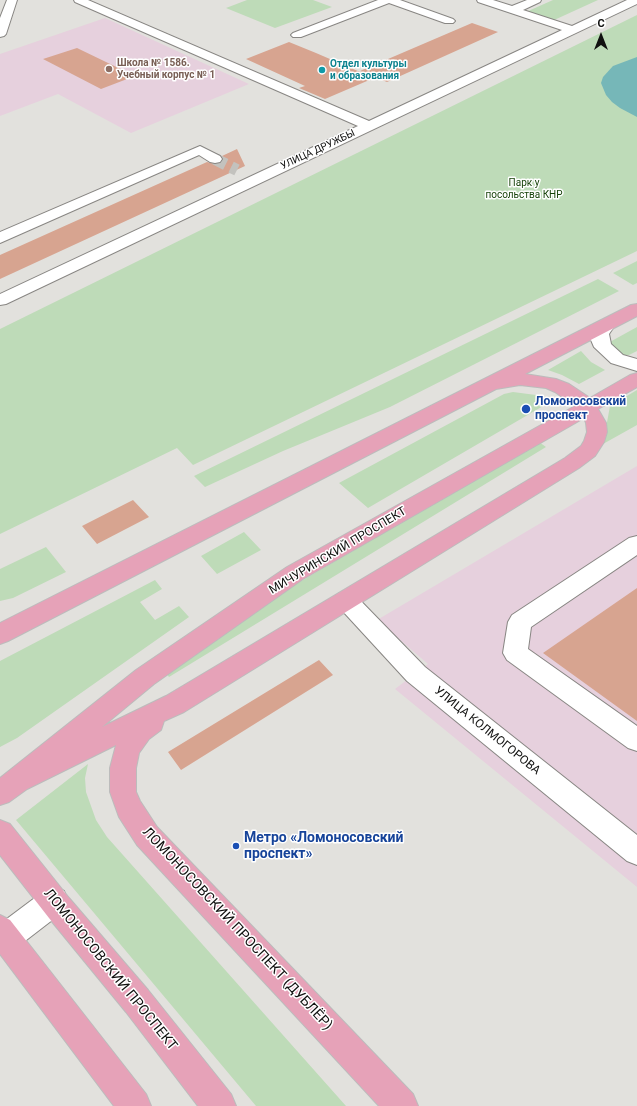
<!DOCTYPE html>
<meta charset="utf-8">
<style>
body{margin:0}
#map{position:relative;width:637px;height:1106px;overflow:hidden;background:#e2e1dd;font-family:Roboto,sans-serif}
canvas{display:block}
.north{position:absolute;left:581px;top:16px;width:40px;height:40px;-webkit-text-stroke:3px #fff;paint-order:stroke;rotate:0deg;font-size:11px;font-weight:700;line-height:16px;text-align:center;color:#111110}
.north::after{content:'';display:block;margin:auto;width:14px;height:18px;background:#111110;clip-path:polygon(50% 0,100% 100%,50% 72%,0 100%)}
</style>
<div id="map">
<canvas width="637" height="1106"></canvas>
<div class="north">С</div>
</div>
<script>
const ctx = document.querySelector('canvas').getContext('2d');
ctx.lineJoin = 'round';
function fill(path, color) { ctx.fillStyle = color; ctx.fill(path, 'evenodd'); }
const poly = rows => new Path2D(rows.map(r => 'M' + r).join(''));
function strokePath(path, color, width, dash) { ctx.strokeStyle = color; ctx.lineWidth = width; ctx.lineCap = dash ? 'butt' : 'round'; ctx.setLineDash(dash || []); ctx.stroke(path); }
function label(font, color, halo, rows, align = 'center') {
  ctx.font = font + ' Roboto,sans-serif'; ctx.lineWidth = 3; ctx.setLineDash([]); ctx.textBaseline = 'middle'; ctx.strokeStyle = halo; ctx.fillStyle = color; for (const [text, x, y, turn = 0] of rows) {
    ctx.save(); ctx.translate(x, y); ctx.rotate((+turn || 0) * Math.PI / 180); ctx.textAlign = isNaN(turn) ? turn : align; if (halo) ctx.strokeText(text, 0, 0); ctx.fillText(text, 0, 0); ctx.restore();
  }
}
fill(poly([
 [105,18,249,84,131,133,58,94,0,116,0,54],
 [637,466,637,887,395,689,428,664,377,620]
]), '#e6d0dd');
fill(poly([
 [247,0,313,0,332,7,275,28,226,8],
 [553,0,598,0,552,21,526,12],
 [637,15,637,251,193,465,177,448,0,534,0,329],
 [637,261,637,283,633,285,613,273],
 [598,279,619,291,390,407,283,451,205,487,194,476],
 [637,327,637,351,629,355,620,355,608,343],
 [581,351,591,362,605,370,579,384,562,375,548,370],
 [637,390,637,425,603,444,610,406],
 [513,392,536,395,550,402,368,508,339,483,504,394],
 [539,442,546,447,169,677,165,672,286,590],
 [244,532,261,550,217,574,201,556],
 [46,547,66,572,13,598,0,601,0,569],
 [155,580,162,589,140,602,155,620,179,606,189,617,17,738,0,747,0,661],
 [88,764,85,778,86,792,96,820,107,837,346,1106,256,1106,16,820]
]), '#bedbb8');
fill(poly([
 [637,57,637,117,620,108,612,102,606,95,601,83,603,77,613,66]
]), '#76b7b8');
fill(poly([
 [472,23,498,32,387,82,360,71],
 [289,42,316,53,374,78,325,99,299,88,305,86,246,59],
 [77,48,135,76,101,89,43,59],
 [237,149,245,166,0,279,0,255,207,162,215,164,220,163,223,160,222,156],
 [133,500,149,517,97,544,82,526],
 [637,588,637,721,543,653],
 [319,660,333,675,181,770,168,752]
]), '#d7a490');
strokePath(poly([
 [215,159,237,170]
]), '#c3c2be', 12, [12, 6]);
const minor = poly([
 [7,0,17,0,6,34,4,36,0,37,0,18,7,0],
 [74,0,88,0,369,121,562,30,478,2,477,0,493,0,512,6,527,0,541,0,540,2,523,10,572,26,627,0,637,0,637,4,6,304,0,305,0,294,358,126,75,2,74,0],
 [378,0,400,0,453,19,455,21,453,23,445,23,389,3,301,37,293,37,291,35,293,33,378,0],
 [200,146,220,156,222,159,220,162,215,163,210,162,199,155,0,243,0,232,200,146],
 [606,320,612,321,615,325,609,334,611,344,623,355,637,359,637,371,611,363,594,347,591,340,591,334,600,321,606,320],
 [637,536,637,555,531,627,528,649,637,726,637,751,628,748,507,660,503,653,508,622,512,615,629,538,637,536],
 [346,591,354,594,425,667,637,835,637,865,627,861,407,681,338,606,335,600,338,594,346,591],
 [54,887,64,891,68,901,64,911,16,948,6,953,0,950,0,924,44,891,54,887]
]);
const major = poly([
 [637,304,637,316,525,374,556,379,569,384,590,398,630,375,637,373,637,387,598,409,606,423,607,432,604,442,595,456,579,468,184,712,164,721,161,730,149,739,139,753,136,768,136,792,140,801,157,827,413,1094,418,1106,379,1106,137,845,119,817,110,792,110,768,116,745,27,789,9,802,0,805,0,778,136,670,287,567,575,406,555,392,546,388,520,385,496,389,8,641,0,644,0,623,631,305,637,304],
 [584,418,586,423,587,432,584,441,581,446,565,458,166,696,102,727,154,684,303,579,584,418],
 [0,820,10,824,69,898,148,990,231,1094,236,1106,198,1106,126,1012,49,918,0,855,0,820],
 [0,915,10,920,146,1094,151,1106,114,1106,0,954,0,915]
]);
strokePath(minor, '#888683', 2);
strokePath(major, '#bcbcbc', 2);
fill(minor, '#fff');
fill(major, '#e6a2b8');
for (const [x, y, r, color] of [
 [109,69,4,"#8d6e63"],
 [322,70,4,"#0f9aa8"],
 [526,409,5,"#1a4fb4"],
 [236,846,4,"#1a4fb4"]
]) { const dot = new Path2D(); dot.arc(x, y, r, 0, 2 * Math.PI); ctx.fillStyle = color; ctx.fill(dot); strokePath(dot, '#fff', 1.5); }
label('bold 10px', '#785e54', '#fff', [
 ["Школа № 1586.",117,63],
 ["Учебный корпус № 1",117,75]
], 'left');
label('bold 10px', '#0d838f', '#fff', [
 ["Отдел культуры",330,64],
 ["и образования",330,76]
], 'left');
label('10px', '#111110', '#fff', [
 ["УЛИЦА ДРУЖБЫ",318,150,-25]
]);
label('10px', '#164209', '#fff', [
 ["Парк у",524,183],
 ["посольства КНР",524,195]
]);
label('bold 12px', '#164399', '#fff', [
 ["Ломоносовский",535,402],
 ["проспект",535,416]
], 'left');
label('12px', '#111110', '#fff', [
 ["МИЧУРИНСКИЙ ПРОСПЕКТ",338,551,-31],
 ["УЛИЦА КОЛМОГОРОВА",487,731,39]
]);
label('bold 14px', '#164399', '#fff', [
 ["Метро «Ломоносовский",244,838],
 ["проспект»",244,854]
], 'left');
label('14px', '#111110', '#fff', [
 ["ЛОМОНОСОВСКИЙ ПРОСПЕКТ (ДУБЛЁР)",237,929,47],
 ["ЛОМОНОСОВСКИЙ ПРОСПЕКТ",110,970,51]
]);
</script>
